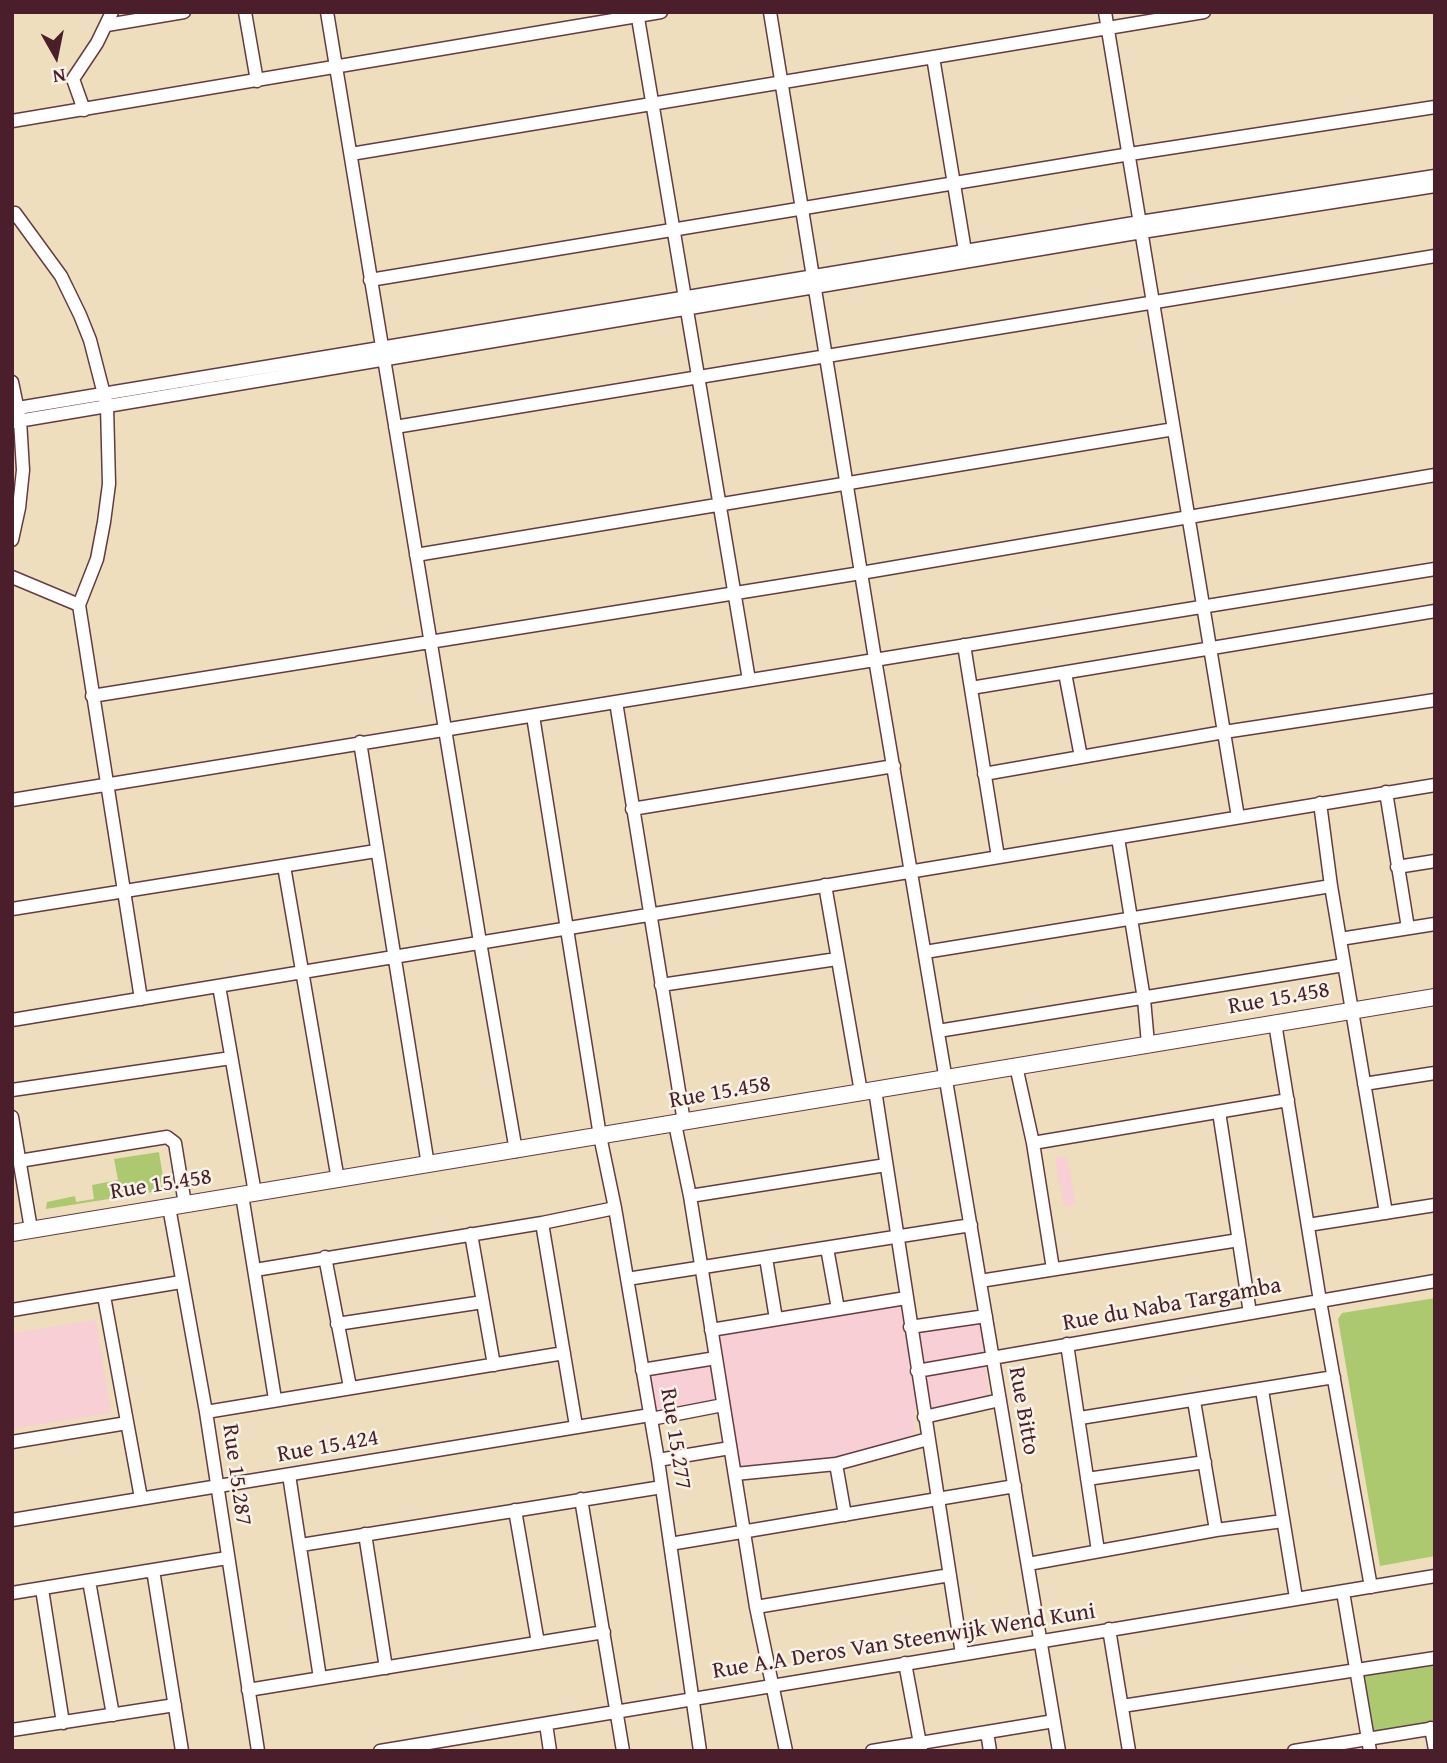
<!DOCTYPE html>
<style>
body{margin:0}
#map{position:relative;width:1447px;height:1763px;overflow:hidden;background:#efdebd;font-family:"Gentium Book Plus",serif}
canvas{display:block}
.frame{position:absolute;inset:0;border:14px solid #4a1f2b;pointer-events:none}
.north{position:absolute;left:21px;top:21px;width:70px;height:70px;-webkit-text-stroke:5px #f7f3e8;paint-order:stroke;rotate:171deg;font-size:19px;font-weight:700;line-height:28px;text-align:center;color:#4a1f2b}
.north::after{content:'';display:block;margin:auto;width:24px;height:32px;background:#4a1f2b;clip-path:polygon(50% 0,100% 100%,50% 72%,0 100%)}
</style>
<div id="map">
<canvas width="1447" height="1763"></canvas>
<div class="frame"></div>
<div class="north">N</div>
</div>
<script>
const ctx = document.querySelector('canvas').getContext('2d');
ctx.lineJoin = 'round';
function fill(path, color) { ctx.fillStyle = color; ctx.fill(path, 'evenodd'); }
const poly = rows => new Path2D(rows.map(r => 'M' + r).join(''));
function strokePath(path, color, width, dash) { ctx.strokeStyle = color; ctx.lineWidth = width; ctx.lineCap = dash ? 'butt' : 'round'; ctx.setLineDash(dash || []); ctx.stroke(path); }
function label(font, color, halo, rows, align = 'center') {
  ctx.font = font + ' "Gentium Book Plus",serif'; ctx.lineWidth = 5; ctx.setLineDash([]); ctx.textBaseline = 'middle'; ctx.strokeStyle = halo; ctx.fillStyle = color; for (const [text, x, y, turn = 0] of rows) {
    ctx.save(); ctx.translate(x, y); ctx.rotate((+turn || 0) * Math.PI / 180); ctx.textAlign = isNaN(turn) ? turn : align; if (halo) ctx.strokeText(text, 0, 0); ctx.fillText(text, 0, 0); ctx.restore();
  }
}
fill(poly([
 [1067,1156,1076,1205,1064,1207,1055,1158],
 [901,1301,906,1331,980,1319,989,1397,914,1410,915,1434,837,1458,741,1470,730,1401,655,1414,646,1363,721,1351,718,1332],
 [96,1320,111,1413,12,1429,12,1333]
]), '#f7cfd4');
fill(poly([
 [159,1152,165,1190,46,1209,47,1202,75,1196,76,1202,94,1199,92,1185,118,1180,114,1159],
 [1435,1298,1435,1556,1380,1566,1338,1319,1342,1313],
 [1435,1659,1435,1722,1369,1733,1359,1672]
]), '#adc96f');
const minor = poly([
 [245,12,257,81],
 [327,12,480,942,516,1151],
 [637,12,749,680],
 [770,12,875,659,1059,1751],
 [1105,12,1238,817],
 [107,25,184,12],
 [933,57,965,251],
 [84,110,73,79,97,43,112,12],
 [12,121,661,12],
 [351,154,1204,12],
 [15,213,61,276,80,315,90,340,107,406,109,484,104,522,97,559,79,605,141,999],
 [370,280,1130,154,1435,107],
 [12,382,20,420,23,470,19,508,12,540],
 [12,409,1140,222,1435,176],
 [12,422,1142,232,1435,186],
 [395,427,1435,256],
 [416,555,1174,429],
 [12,577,79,605],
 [964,645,998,857],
 [1065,673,1081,757],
 [971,688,1435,611],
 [92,696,861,573,1435,475],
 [616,702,684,1122],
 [533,716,600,1136,615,1208,658,1460,700,1751],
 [360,742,428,1165],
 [984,774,1224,732,1435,700],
 [1386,792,1408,928],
 [12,800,1435,569],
 [1320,803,1331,886,1386,1213],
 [632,809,894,766],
 [1118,838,1144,999,1148,1044],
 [284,866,338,1180],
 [1397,867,1435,861],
 [825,885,861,1092],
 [12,909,376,851],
 [1340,939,1435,924],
 [925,952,1331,886],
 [661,985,837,959],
 [219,986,255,1193],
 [12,1020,1435,785],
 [1275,1023,1320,1301,1371,1587],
 [938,1031,1344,965],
 [1016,1066,1033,1143,1053,1269],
 [1364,1084,1435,1073],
 [12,1090,231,1058],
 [875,1090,962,1654],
 [1219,1112,1250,1313],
 [12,1117,31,1229],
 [675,1124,690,1196,756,1607,786,1751],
 [1033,1143,1288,1100],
 [19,1161,167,1137,175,1143,185,1204],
 [242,1195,275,1399],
 [690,1196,886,1165],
 [169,1207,206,1412,258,1751],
 [542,1223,576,1426],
 [1308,1225,1435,1205],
 [471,1234,494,1365],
 [827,1248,838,1309],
 [325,1257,350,1387],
 [766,1258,776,1319],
 [255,1270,542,1223,615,1208],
 [627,1279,971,1225],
 [980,1281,1239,1240],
 [104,1296,141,1498],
 [12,1310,181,1282],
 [337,1324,483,1302],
 [910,1327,986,1316],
 [711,1330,906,1298],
 [1067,1344,1098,1551],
 [642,1370,716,1358],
 [917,1371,1435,1281],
 [1262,1390,1296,1598],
 [1194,1401,1216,1530],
 [206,1412,564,1353],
 [924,1417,1000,1400],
 [1080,1418,1334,1377],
 [651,1419,723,1405],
 [12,1442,127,1423],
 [658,1460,730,1448],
 [836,1464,845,1515],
 [735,1474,836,1464,928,1439],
 [289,1475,320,1678],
 [1087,1479,1205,1462],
 [581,1499,623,1751],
 [515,1510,538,1643],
 [12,1520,650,1415],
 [365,1534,386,1668],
 [670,1544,1015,1486],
 [301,1545,662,1487],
 [1028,1564,1216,1530,1283,1521],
 [153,1570,182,1751],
 [89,1581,113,1715],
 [42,1589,63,1723],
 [1343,1592,1370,1751],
 [12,1593,227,1558],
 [756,1607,950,1575],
 [1109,1629,1129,1751],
 [905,1663,921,1749],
 [248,1690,604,1632],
 [1122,1706,1435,1658],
 [546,1724,550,1751],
 [1431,1728,1435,1750],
 [12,1730,175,1705],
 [987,1732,990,1751],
 [380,1751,1435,1576],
 [872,1751,1054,1721],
 [1294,1751,1435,1728]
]);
const major = poly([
 [12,1233,1435,997]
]);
strokePath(minor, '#633c41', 15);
strokePath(major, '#633c41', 18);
strokePath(minor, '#fff', 12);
strokePath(major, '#fff', 16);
label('23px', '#4a1f2b', '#f7f3e8', [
 ["Rue 15.458",1279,999,-10],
 ["Rue 15.458",720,1093,-10],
 ["Rue 15.458",161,1185,-9],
 ["Rue du Naba Targamba",1172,1305,-10],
 ["Rue Bitto",1023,1411,80],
 ["Rue 15.277",675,1439,81],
 ["Rue 15.424",328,1447,-10],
 ["Rue 15.287",236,1475,82],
 ["Rue A.A Deros Van Steenwijk Wend Kuni",904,1642,-9]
]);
</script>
